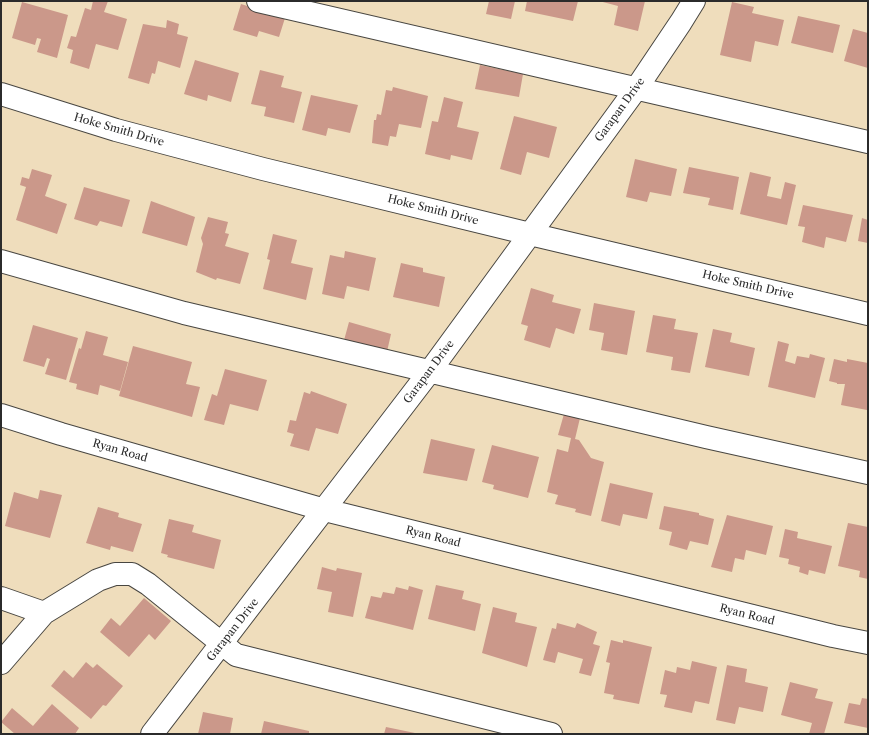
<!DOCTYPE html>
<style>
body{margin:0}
#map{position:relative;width:869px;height:735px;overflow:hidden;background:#efddbc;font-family:"Libre Caslon Text",serif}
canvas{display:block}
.frame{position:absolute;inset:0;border:2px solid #2b2b2b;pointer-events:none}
</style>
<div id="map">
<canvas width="869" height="735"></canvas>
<div class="frame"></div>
</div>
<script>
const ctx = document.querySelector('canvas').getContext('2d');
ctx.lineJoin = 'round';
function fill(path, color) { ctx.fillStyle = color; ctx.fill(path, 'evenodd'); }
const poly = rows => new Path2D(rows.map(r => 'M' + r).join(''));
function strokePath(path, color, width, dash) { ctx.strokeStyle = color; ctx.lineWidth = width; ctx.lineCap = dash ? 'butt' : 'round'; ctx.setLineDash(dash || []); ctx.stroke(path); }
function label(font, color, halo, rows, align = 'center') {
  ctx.font = font + ' "Libre Caslon Text",serif'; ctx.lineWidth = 3; ctx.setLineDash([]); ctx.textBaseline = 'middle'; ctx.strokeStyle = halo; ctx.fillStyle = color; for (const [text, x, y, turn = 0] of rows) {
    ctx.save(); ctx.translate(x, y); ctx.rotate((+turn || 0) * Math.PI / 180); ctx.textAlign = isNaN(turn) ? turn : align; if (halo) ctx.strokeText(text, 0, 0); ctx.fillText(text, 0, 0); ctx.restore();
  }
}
fill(poly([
 [93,1,108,1,104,12,127,19,118,50,96,44,89,69,70,63,73,50,67,48,71,36,76,37,85,8,91,10],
 [489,1,515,1,511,19,486,14],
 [527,1,578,1,573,21,525,11],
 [599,1,645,1,638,31,614,25,618,6],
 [22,2,68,15,57,58,37,52,41,39,37,38,35,45,12,38],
 [732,2,754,7,752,13,784,20,778,46,755,41,751,62,720,55],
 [241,4,285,18,279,37,259,31,257,37,233,30],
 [798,16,840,25,833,53,791,43],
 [167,20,179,24,177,34,188,37,180,68,158,61,155,74,152,73,149,84,128,78,143,24,166,28],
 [853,29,868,33,868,68,844,61],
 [195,60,239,73,231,102,208,95,207,101,184,94],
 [480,65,523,74,519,97,475,89],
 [260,70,284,76,281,87,302,92,294,123,264,116,266,107,251,104],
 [393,87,428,96,421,128,399,124,396,137,390,136,388,146,372,143,374,120,376,120,377,114,381,115,386,90,392,91],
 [311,95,358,105,350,133,328,128,326,136,302,130],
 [444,97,463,102,457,127,479,132,472,160,451,155,450,160,425,154,432,121,438,122],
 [514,116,557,127,549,158,527,152,521,175,500,169],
 [635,159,677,169,671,196,650,192,647,202,626,197],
 [689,167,739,177,733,210,708,205,710,198,683,193],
 [32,169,52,175,45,196,67,204,57,234,16,220,26,187,20,185,22,177,29,179],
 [750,172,771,177,767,196,781,199,785,182,796,185,787,225,740,214],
 [84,187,130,200,122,227,100,221,97,226,74,219],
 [151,201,195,217,187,246,142,233],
 [803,205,853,215,846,242,826,237,824,248,802,242,805,227,798,226],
 [208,217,228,222,225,233,229,234,225,246,249,253,240,284,217,278,216,280,196,272,203,244,201,238],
 [862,218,868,220,868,243,858,241],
 [273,234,297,240,291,263,313,268,306,300,263,289,270,260,267,259],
 [345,251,376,258,369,291,347,286,344,299,322,294,330,255,344,258],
 [401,263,423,268,423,272,445,277,439,307,393,297],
 [531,288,554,295,552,302,581,309,574,334,556,328,550,348,524,340,528,326,521,324],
 [594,303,635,311,627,355,601,350,604,333,589,330],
 [653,315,676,319,674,329,698,333,690,373,671,370,673,357,646,352],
 [349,322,391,334,386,356,343,344],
 [33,325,78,338,66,380,45,374,50,359,47,358,44,367,23,361],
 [713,329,732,333,730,342,755,348,749,376,705,367],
 [86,331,108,337,103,355,128,362,120,391,100,385,98,395,76,389,77,384,69,382,79,348,81,349],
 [778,341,789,344,785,361,795,364,797,356,809,358,810,354,825,358,815,398,768,387],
 [133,346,192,362,186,384,200,387,192,417,119,396],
 [834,359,847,362,847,359,868,363,868,404,867,410,841,405,845,384,837,384,837,383,829,381],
 [225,369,267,380,258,411,230,404,224,425,204,420,212,394,217,396],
 [311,391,347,404,338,434,316,428,309,451,290,446,294,434,287,432,290,420,296,421,304,392,310,394],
 [564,414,580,418,575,439,579,440,591,458,604,462,591,516,575,512,576,509,555,504,558,495,547,492,557,449,568,452,571,438,558,435],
 [431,439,475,449,467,481,423,473],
 [492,445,539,457,528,498,493,489,494,485,482,482],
 [610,483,653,493,647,519,623,514,620,526,601,521],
 [40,490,62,495,50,538,5,526,14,492,38,499],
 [664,506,699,513,699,515,714,519,708,545,690,541,687,550,669,545,672,532,659,529],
 [98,507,119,513,118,517,142,524,133,552,111,546,110,550,86,543],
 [727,515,773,526,766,555,746,550,744,560,735,558,732,572,711,567],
 [169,519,194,525,192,532,221,540,214,569,167,557,168,555,161,553],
 [848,523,868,527,868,579,859,577,860,571,838,566],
 [785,529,798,532,797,538,832,546,825,574,809,570,808,575,799,572,800,567,788,564,789,559,779,557],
 [322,567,336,571,337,568,362,573,353,617,328,612,332,592,317,589],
 [436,585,464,591,462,599,481,604,475,631,428,619],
 [409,586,423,590,413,630,365,618,371,596,381,598,383,592,394,594,396,587,408,590],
 [144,598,171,621,155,640,149,634,129,657,100,632,111,618,120,626],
 [493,607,517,613,515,622,537,627,527,667,482,653],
 [557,623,575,628,577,623,597,632,593,644,600,646,591,676,579,673,583,659,558,652,555,663,543,660,552,628,556,629],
 [611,640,623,643,623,640,652,647,639,704,613,699,614,695,604,693,610,663,606,662],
 [692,661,717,667,709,704,695,701,692,713,664,707,667,695,660,694,665,670,676,673,677,667,690,670],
 [86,662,93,668,97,664,123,686,106,706,103,705,91,719,51,686,64,670,73,678],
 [727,665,747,669,745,682,768,687,763,712,739,707,735,724,716,720],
 [790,682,818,689,815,698,833,702,824,734,809,734,812,723,781,715],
 [862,698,868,699,868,728,844,723,849,703,860,705],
 [52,704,79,728,75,734,15,734,1,722,12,708,33,726],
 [203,712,233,718,230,734,198,734],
 [264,721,309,731,309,734,261,734],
 [386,727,415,733,415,734,384,734]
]), '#cb988a');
const minor = poly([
 [258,1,868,142],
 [1,94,116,130,263,169,530,234,868,314],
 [1,261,184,313,706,437,868,473],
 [1,415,61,434,325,510,833,636,868,643],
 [1,598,44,613],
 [1,663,44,613,98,580,115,574,132,574,148,584,236,655,551,734],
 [152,734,430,371,636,89,681,22,694,1]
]);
strokePath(minor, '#484641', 24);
strokePath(minor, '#fff', 22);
label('11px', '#2b2b2b', '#fff', [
 ["Garapan Drive",620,110,-54],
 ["Hoke Smith Drive",119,130,16],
 ["Hoke Smith Drive",433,210,14],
 ["Hoke Smith Drive",748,285,13],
 ["Garapan Drive",429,372,-53],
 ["Ryan Road",120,451,16],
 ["Ryan Road",433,537,14],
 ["Ryan Road",747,615,14],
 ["Garapan Drive",233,630,-52]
]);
</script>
